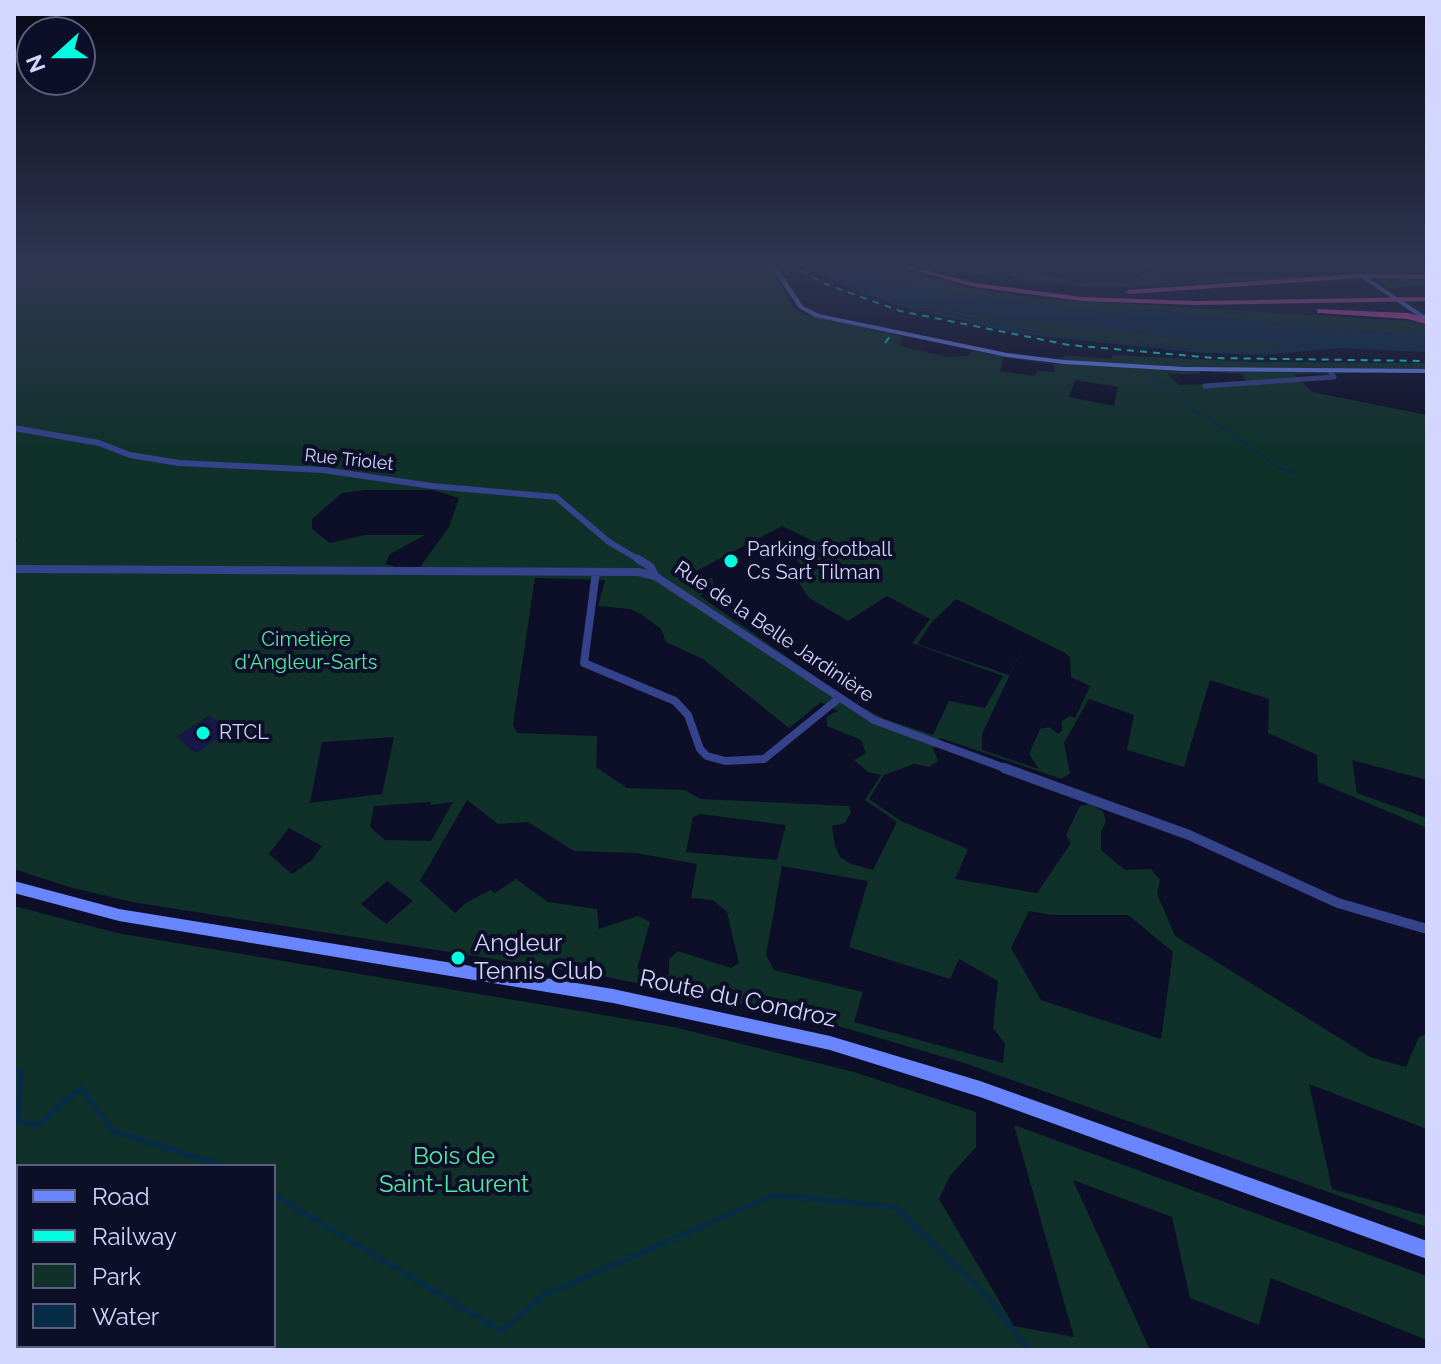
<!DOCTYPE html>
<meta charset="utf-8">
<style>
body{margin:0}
#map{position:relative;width:1441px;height:1364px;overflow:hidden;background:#0d0e27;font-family:Raleway,sans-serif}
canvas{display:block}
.frame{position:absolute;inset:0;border:16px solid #d3d7ff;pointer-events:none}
.legend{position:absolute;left:16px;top:1164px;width:260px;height:184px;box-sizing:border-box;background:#0d0e27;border:2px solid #5c5e7d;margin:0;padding:10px 14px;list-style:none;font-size:24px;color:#d3d7ff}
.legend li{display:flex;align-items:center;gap:16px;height:40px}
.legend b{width:40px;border:2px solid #5c5e7d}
.north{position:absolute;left:16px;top:16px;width:80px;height:80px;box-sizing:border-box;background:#0d0e27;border:2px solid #5c5e7d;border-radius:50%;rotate:249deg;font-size:22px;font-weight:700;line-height:32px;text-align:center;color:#d3d7ff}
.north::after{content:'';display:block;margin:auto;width:28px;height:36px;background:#00fee0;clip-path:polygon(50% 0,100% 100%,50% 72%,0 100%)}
</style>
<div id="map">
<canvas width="1441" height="1364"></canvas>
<div class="frame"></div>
<ul class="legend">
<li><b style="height:10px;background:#6a86ff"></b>Road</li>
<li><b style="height:10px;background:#00fee0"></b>Railway</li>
<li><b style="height:22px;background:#0f3129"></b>Park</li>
<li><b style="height:22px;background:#062c47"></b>Water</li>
</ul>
<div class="north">N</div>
</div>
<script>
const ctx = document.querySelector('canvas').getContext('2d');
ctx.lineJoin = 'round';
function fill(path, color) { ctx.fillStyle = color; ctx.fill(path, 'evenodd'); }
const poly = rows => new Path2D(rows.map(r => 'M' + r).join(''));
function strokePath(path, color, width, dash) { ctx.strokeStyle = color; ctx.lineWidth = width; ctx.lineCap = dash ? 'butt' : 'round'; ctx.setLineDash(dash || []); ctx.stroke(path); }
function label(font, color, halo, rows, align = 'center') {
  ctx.font = font + ' Raleway,sans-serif'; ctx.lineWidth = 8; ctx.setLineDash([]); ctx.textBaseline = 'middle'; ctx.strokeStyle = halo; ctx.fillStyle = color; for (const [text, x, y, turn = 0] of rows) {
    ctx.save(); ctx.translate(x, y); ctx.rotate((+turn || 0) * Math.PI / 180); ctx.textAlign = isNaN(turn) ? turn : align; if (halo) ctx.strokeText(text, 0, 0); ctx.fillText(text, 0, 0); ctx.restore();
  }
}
fill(poly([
 [18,265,770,265,794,308,803,314,905,337,902,337,899,346,947,357,967,356,972,351,1055,364,1065,355,1111,359,1112,355,1253,362,1427,363,1427,372,1294,374,1312,392,1427,415,1427,780,1352,760,1357,793,1427,818,1427,828,1318,782,1317,755,1268,733,1269,699,1210,680,1184,767,1127,750,1134,715,1089,699,1064,743,1070,773,1062,779,940,738,933,749,938,761,929,767,914,764,884,775,869,799,901,821,968,849,955,879,1037,893,1071,843,1066,835,1080,806,1089,804,1103,811,1106,822,1101,831,1101,850,1125,870,1151,869,1160,880,1157,894,1175,936,1370,1057,1406,1067,1419,1037,1427,1034,1427,1129,1309,1084,1332,1189,1427,1216,1427,1227,964,1063,811,1018,602,976,132,902,69,887,14,869,14,544,17,540,14,535,14,266],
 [1004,357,1054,365,1055,372,1037,371,1035,376,1000,371],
 [1200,371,1241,374,1247,382,1179,385,1168,374,1200,374],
 [1075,380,1118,387,1114,406,1069,397],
 [364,490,433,490,459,498,449,527,420,567,396,567,385,564,390,554,425,535,365,535,330,543,312,529,312,519,342,493],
 [782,526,813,541,791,556,800,563,802,572,799,583,809,598,848,621,887,596,930,619,912,643,1003,676,985,708,949,701,933,735,885,719,850,701,700,596,714,586,712,578,685,577],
 [535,578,605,580,598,606,630,609,641,614,661,629,666,642,703,659,789,728,821,702,838,711,827,716,827,726,861,740,866,753,854,760,868,772,881,775,865,800,897,822,873,870,851,864,840,857,835,846,832,826,845,823,851,812,849,806,701,799,684,790,627,788,596,767,597,736,517,733,513,724],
 [956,599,1065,653,1070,657,1071,677,1090,686,1075,718,1070,716,1062,721,1062,731,1058,734,1049,727,1040,729,1029,754,1039,769,982,750,982,734,1024,645,1009,675,917,644,933,621],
 [209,716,228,730,198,752,190,749,178,736],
 [394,737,382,794,310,803,322,742],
 [467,800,498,824,528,822,574,851,636,853,697,864,691,898,713,900,727,912,739,963,731,968,678,951,669,959,669,975,637,969,650,922,638,916,599,929,597,909,548,902,516,879,495,893,490,890,466,903,455,913,420,881],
 [430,802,431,805,453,802,431,841,385,840,370,827,374,806],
 [700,814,786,825,777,860,686,852,693,817],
 [289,828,322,846,312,860,292,874,269,854],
 [782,866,868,881,849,947,950,979,959,959,998,981,993,1028,1005,1044,1003,1063,854,1022,863,992,774,970,766,955],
 [387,881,413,901,386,924,361,904],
 [1029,911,1052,915,1128,915,1173,952,1161,1039,1041,1000,1011,948],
 [850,265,884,265,971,288,1036,298,1425,322,1427,334,1337,330,1170,312,1138,310,1113,314,919,289],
 [969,265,984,265,1013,274,1015,273,998,265,1010,265,1076,283,1130,283,1145,272,1153,272,1171,283,1222,279,1226,276,1307,277,1101,289,1027,281,1006,274,1003,279,969,273,973,269],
 [1370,269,1427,272,1427,286,1388,288,1376,279],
 [923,305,992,318,1050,321,1169,337,1297,345,1253,351,1204,350,1052,335,918,307],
 [14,906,117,933,674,1027,854,1072,976,1112,976,1147,950,1176,939,1199,1014,1326,1074,1337,1014,1125,1427,1276,1427,1340,1271,1278,1259,1325,1190,1298,1172,1217,1073,1180,1150,1350,14,1350],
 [18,1166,274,1166,274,1346,18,1346]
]), '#0f3129');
fill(poly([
 [802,265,850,265,919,289,1113,314,1138,310,1170,312,1337,330,1427,334,1427,352,1338,348,1265,355,1201,353,1021,334,907,308,863,294],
 [923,305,992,318,1050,321,1169,337,1292,345,1253,351,1204,350,1051,335,919,308]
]), '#062c47');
strokePath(poly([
 [1012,273,1034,282],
 [1119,306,1137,311],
 [1149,372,1167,388],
 [1178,396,1191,410,1211,419,1278,467,1297,474]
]), '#062c47', 2);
strokePath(poly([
 [14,1069,21,1071,18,1122,38,1125,81,1088,113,1131,224,1166],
 [274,1195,501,1331,544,1295,774,1195,895,1207,989,1299,1029,1350]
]), '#062c47', 5);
fill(poly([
 [210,716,229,730,198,752,191,750,177,736]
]), '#171849');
strokePath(poly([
 [1147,265,1158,273],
 [1181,265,1242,268,1348,265],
 [1205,386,1334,377,1330,372]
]), '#34438a', 5);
strokePath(poly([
 [14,428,99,443,130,455,179,463,323,470,432,486,556,497,609,542,641,561]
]), '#34438a', 6);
strokePath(poly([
 [638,559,651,567,655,576],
 [14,569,638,572,655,576,874,720,1010,770],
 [596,572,584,663,675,701,688,715,700,749,707,756,725,761,764,759,838,699]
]), '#34438a', 8);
strokePath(poly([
 [1004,768,1189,835,1338,903,1427,929]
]), '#34438a', 10);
fill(poly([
 [770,265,776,265,803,306,819,314,1007,353,1064,360,1184,367,1427,369,1427,373,1184,371,1064,364,1007,357,815,317,799,308,770,265],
 [1357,273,1361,273,1427,317,1427,322,1357,275,1357,273],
 [14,881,119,909,613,989,830,1036,980,1081,1427,1241,1427,1259,980,1097,830,1050,613,1003,119,921,14,893,14,881]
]), '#6a86ff');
fill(poly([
 [894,265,905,265,975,283,1082,297,1196,301,1427,297,1427,301,1196,305,1082,301,975,287,894,265],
 [1356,274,1359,274,1359,278,1129,294,1125,292,1129,290,1356,274],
 [1364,274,1427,275,1427,279,1367,278,1364,278,1364,274],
 [1317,309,1408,313,1427,318,1427,324,1408,319,1320,313,1317,313,1317,309]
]), '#ff4ec9');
strokePath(poly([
 [789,265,828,285,900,311,1069,345,1214,358,1427,361],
 [885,343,891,335]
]), '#00fee0', 2, [7, 6]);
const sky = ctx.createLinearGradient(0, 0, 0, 456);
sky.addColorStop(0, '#070815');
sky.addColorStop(0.58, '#2f3652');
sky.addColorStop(1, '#2f365200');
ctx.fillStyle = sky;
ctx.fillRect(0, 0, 1441, 456);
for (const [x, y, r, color] of [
 [731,561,8,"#00fee0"],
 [203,733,8,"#00fee0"],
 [458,958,8,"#00fee0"]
]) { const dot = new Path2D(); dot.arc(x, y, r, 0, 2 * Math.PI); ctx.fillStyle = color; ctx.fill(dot); strokePath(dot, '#0d0e27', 3); }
label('18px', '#d3d7ff', '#0d0e27', [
 ["Rue Triolet",349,460,6]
]);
label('20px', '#d3d7ff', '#0d0e27', [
 ["Parking football",747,550],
 ["Cs Sart Tilman",747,573],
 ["RTCL",219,733]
], 'left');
label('20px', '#d3d7ff', '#0d0e27', [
 ["Rue de la Belle Jardinière",774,632,34]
]);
label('20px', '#54eaa4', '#0d0e27', [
 ["Cimetière",306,640],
 ["d'Angleur-Sarts",306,663]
]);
label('24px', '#d3d7ff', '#0d0e27', [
 ["Angleur",474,944],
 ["Tennis Club",474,972]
], 'left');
label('24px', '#d3d7ff', '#0d0e27', [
 ["Route du Condroz",738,999,12]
]);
label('24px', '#54eaa4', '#0d0e27', [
 ["Bois de",454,1157],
 ["Saint-Laurent",454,1185]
]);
</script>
